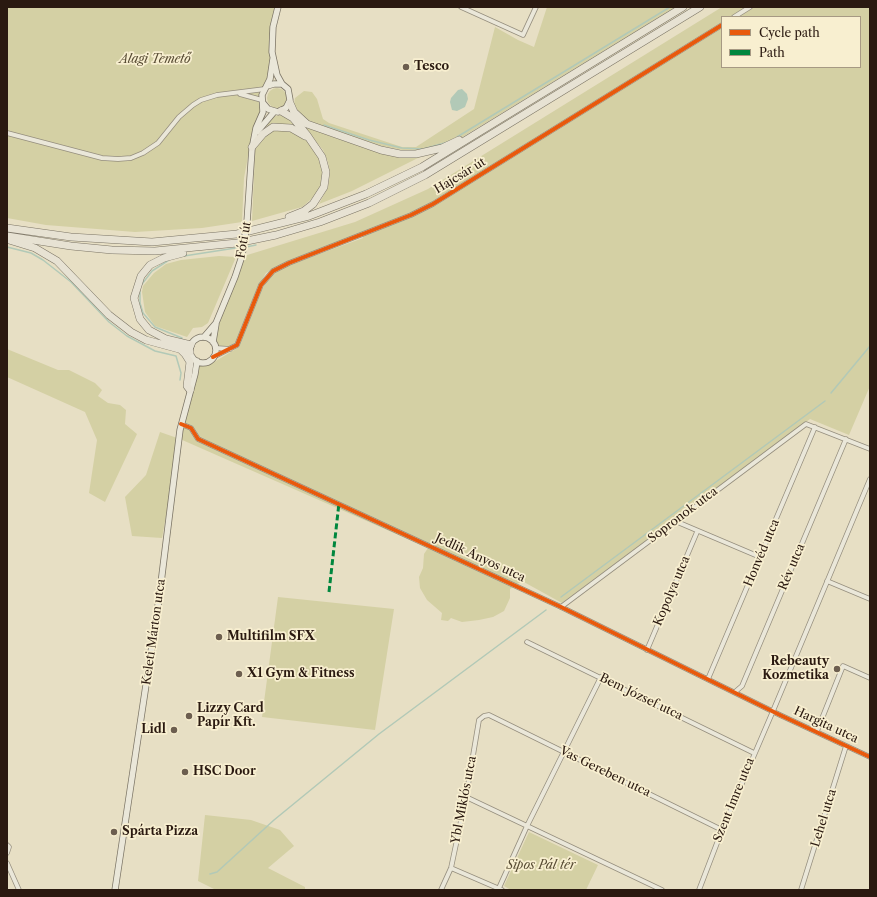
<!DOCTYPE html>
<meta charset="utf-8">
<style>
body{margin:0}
#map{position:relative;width:877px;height:897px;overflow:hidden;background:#e7dfc4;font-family:"Libre Caslon Text",serif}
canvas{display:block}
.frame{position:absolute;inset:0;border:8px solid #2a1910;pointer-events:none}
.legend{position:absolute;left:721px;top:16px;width:140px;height:52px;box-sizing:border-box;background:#f8efd0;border:1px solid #a69983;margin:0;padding:5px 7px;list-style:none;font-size:12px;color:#2a1910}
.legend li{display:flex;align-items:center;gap:8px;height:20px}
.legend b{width:20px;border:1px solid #a69983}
</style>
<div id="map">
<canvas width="877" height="897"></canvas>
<div class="frame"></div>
<ul class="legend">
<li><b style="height:5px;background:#e8590c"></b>Cycle path</li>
<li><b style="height:5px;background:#00873e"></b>Path</li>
</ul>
</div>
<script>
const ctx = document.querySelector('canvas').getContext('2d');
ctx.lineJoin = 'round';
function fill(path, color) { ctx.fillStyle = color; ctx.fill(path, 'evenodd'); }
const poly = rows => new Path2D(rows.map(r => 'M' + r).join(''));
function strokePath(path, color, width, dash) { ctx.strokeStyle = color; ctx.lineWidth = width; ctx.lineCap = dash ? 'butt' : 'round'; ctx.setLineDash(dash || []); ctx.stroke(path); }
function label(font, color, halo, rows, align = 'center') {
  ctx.font = font + ' "Libre Caslon Text",serif'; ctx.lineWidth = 3.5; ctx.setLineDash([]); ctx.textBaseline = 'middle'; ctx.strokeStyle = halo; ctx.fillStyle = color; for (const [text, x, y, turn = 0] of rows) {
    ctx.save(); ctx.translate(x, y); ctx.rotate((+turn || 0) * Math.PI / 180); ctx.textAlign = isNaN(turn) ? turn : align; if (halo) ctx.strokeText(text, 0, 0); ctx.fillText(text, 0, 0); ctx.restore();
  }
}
fill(poly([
 [7,7,276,7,271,71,265,85,259,91,259,102,262,111,249,151,244,178,242,222,202,228,135,232,46,225,7,218],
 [547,7,676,7,456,141,426,150,408,151,371,144,305,120,296,112,294,104,295,98,304,91,312,92,317,99,323,119,329,123,402,147,416,147,474,109,495,27,518,40,534,47],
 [722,7,870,7,870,386,849,435,810,419,562,603,522,581,510,589,510,598,504,611,493,617,479,620,462,622,451,618,448,621,441,620,442,613,427,600,420,588,419,577,423,568,424,554,428,548,180,439,162,538,132,536,125,497,146,475,160,432,180,439,199,367,202,363,209,365,239,347,262,289,272,274,289,265,363,238,361,233,288,261,266,273,257,288,236,342,228,347,219,347,216,344,216,331,244,256,355,222,428,189],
 [722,17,860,17,860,67,722,67],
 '267 98a10 10 0 1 1 20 0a10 10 0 1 1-20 0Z',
 [283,115,288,118,316,150,323,168,322,184,316,195,302,207,252,221,255,151,259,137,274,116],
 [298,119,315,130,336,138,383,153,424,155,352,191,319,204,328,187,330,174,328,162,323,150],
 [219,256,236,257,208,323,202,327,193,328,187,337,155,326,145,312,142,292,143,286,154,273,166,264,181,260],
 [7,349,58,370,69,370,95,383,102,390,98,396,108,403,120,405,126,410,125,424,137,434,105,502,89,493,97,440,85,412,7,377],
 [278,597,394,609,375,730,262,717],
 [205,815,251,820,280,830,294,846,268,868,305,887,305,890,216,890,198,881],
 [529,832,598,865,586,890,511,890,504,886]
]), '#d4d0a4');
fill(poly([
 [462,89,467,94,468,99,465,107,457,111,452,110,450,102,451,98,458,90]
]), '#b2c9b7');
strokePath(poly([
 [324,125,369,140,402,148,423,149,448,142],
 [457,137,670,7],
 [7,247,31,253,43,260,71,282,109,322,127,336,155,351,176,356,181,373,180,380],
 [246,247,256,245],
 [184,256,242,247],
 [142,284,152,271,169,260],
 [140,291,140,303,143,313,155,327,182,338,181,340],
 [831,393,870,346],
 [561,597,825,401],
 [210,874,217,872,274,820,379,734,546,610]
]), '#b2c9b7', 1.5);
const street = poly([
 [461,7,523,35,536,7],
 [734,17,750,7],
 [240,94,262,100],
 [7,133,102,158,118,159,131,158,143,153,158,143,179,117,193,105,201,100,217,95,265,89],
 [215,348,230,349],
 [213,357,237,345,261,285,273,271,289,263,411,215,433,204,722,25],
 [181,424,191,428,198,439,561,607,780,715,870,757],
 [675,521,760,557],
 [827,581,870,599],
 [561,607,806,424,870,449],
 [527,642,754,753],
 [647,650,697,532],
 [708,679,815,427],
 [735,692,742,686,846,439],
 [817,731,843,666,870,678],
 [466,797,662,890],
 [7,845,9,847,7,853],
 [7,863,19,890],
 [451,868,502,890],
 [499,888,527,826,601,677],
 [441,890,451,868,466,797,479,720,484,716,489,715,722,830],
 [699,890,722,830,773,711,870,479],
 [801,890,846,746]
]);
const secondary = poly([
 [267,86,274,84,282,84],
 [263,103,268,109,278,112,286,108,290,100,288,89,282,84,277,75,272,52,273,27,278,7],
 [257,132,274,112],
 [247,222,252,149,256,128,263,112,262,95,270,79,273,59],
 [204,337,216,323,235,277,242,256],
 '190 350a13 13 0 1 1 26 0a13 13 0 1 1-26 0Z',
 [213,342,216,324],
 [115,890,159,599,180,430,195,374,197,361]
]);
const highway = poly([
 [290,103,294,112,307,124,381,150,400,154,416,154,442,148,459,140],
 [281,111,293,118,307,135,322,157,326,172,324,187,313,204,304,211,289,217],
 [252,147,263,134,273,127,291,128,305,136],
 [7,228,71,237,152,242,237,234,309,216,366,194,422,167,683,7],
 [7,236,71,246,112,250,155,251,237,243,276,235,320,222,369,203,425,175,700,7],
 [9,240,35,248,57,261,109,315,131,332,146,340,190,352],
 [183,253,164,258,150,265,141,276,134,298,140,319,149,330,166,339,191,345],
 [181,350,185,354,190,362,187,386,190,390]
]);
strokePath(street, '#958e7e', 5.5);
strokePath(secondary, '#7b7465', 7);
strokePath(highway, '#7b7465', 8);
strokePath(street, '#eae7d9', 4);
strokePath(secondary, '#eae7d9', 5.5);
strokePath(highway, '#e7e2d3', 7);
const secondaryBridge = poly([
 [242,256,247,222]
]);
strokePath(secondaryBridge, '#7b7465', 7, []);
strokePath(secondaryBridge, '#eae7d9', 5.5);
strokePath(poly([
 [329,592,339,503]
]), '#00873e', 3, [6, 3]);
strokePath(poly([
 [213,357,237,345,261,285,273,271,289,263,411,215,433,204,722,25],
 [181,424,191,428,198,439,561,607,780,715,870,757]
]), '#e8590c', 4);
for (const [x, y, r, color] of [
 [406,67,4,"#6c5e4f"],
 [219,637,4,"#6c5e4f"],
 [837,669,4,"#6c5e4f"],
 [239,674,4,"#6c5e4f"],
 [189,716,4,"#6c5e4f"],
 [174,730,4,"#6c5e4f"],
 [185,772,4,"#6c5e4f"],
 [114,832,4,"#6c5e4f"]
]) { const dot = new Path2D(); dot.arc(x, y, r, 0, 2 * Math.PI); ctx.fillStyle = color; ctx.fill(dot); strokePath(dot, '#f8efd0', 1.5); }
label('italic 12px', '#584c34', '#f8efd0', [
 ["Alagi Temető",155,60],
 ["Sipos Pál tér",541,866]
]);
label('bold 12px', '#2a1910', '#f8efd0', [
 ["Tesco",414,67],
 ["Multifilm SFX",227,637],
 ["Rebeauty",829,662,"right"],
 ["Kozmetika",829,676,"right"],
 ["X1 Gym & Fitness",247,674],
 ["Lizzy Card",197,709],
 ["Papír Kft.",197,723],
 ["Lidl",166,730,"right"],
 ["HSC Door",193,772],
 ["Spárta Pizza",122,832]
], 'left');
label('12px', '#2a1910', '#f8efd0', [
 ["Hajcsár út",460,176,-31],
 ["Fóti út",244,240,-80],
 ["Sopronok utca",683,515,-37],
 ["Honvéd utca",762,553,-67],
 ["Jedlik Ányos utca",480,558,25],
 ["Rév utca",792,567,-67],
 ["Kopolya utca",672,591,-67],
 ["Keleti Márton utca",154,632,-82],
 ["Bem József utca",641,697,26],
 ["Hargita utca",826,725,25],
 ["Vas Gereben utca",605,772,26],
 ["Ybl Miklós utca",464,800,-79],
 ["Szent Imre utca",734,800,-68],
 ["Lehel utca",824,818,-73]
]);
</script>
